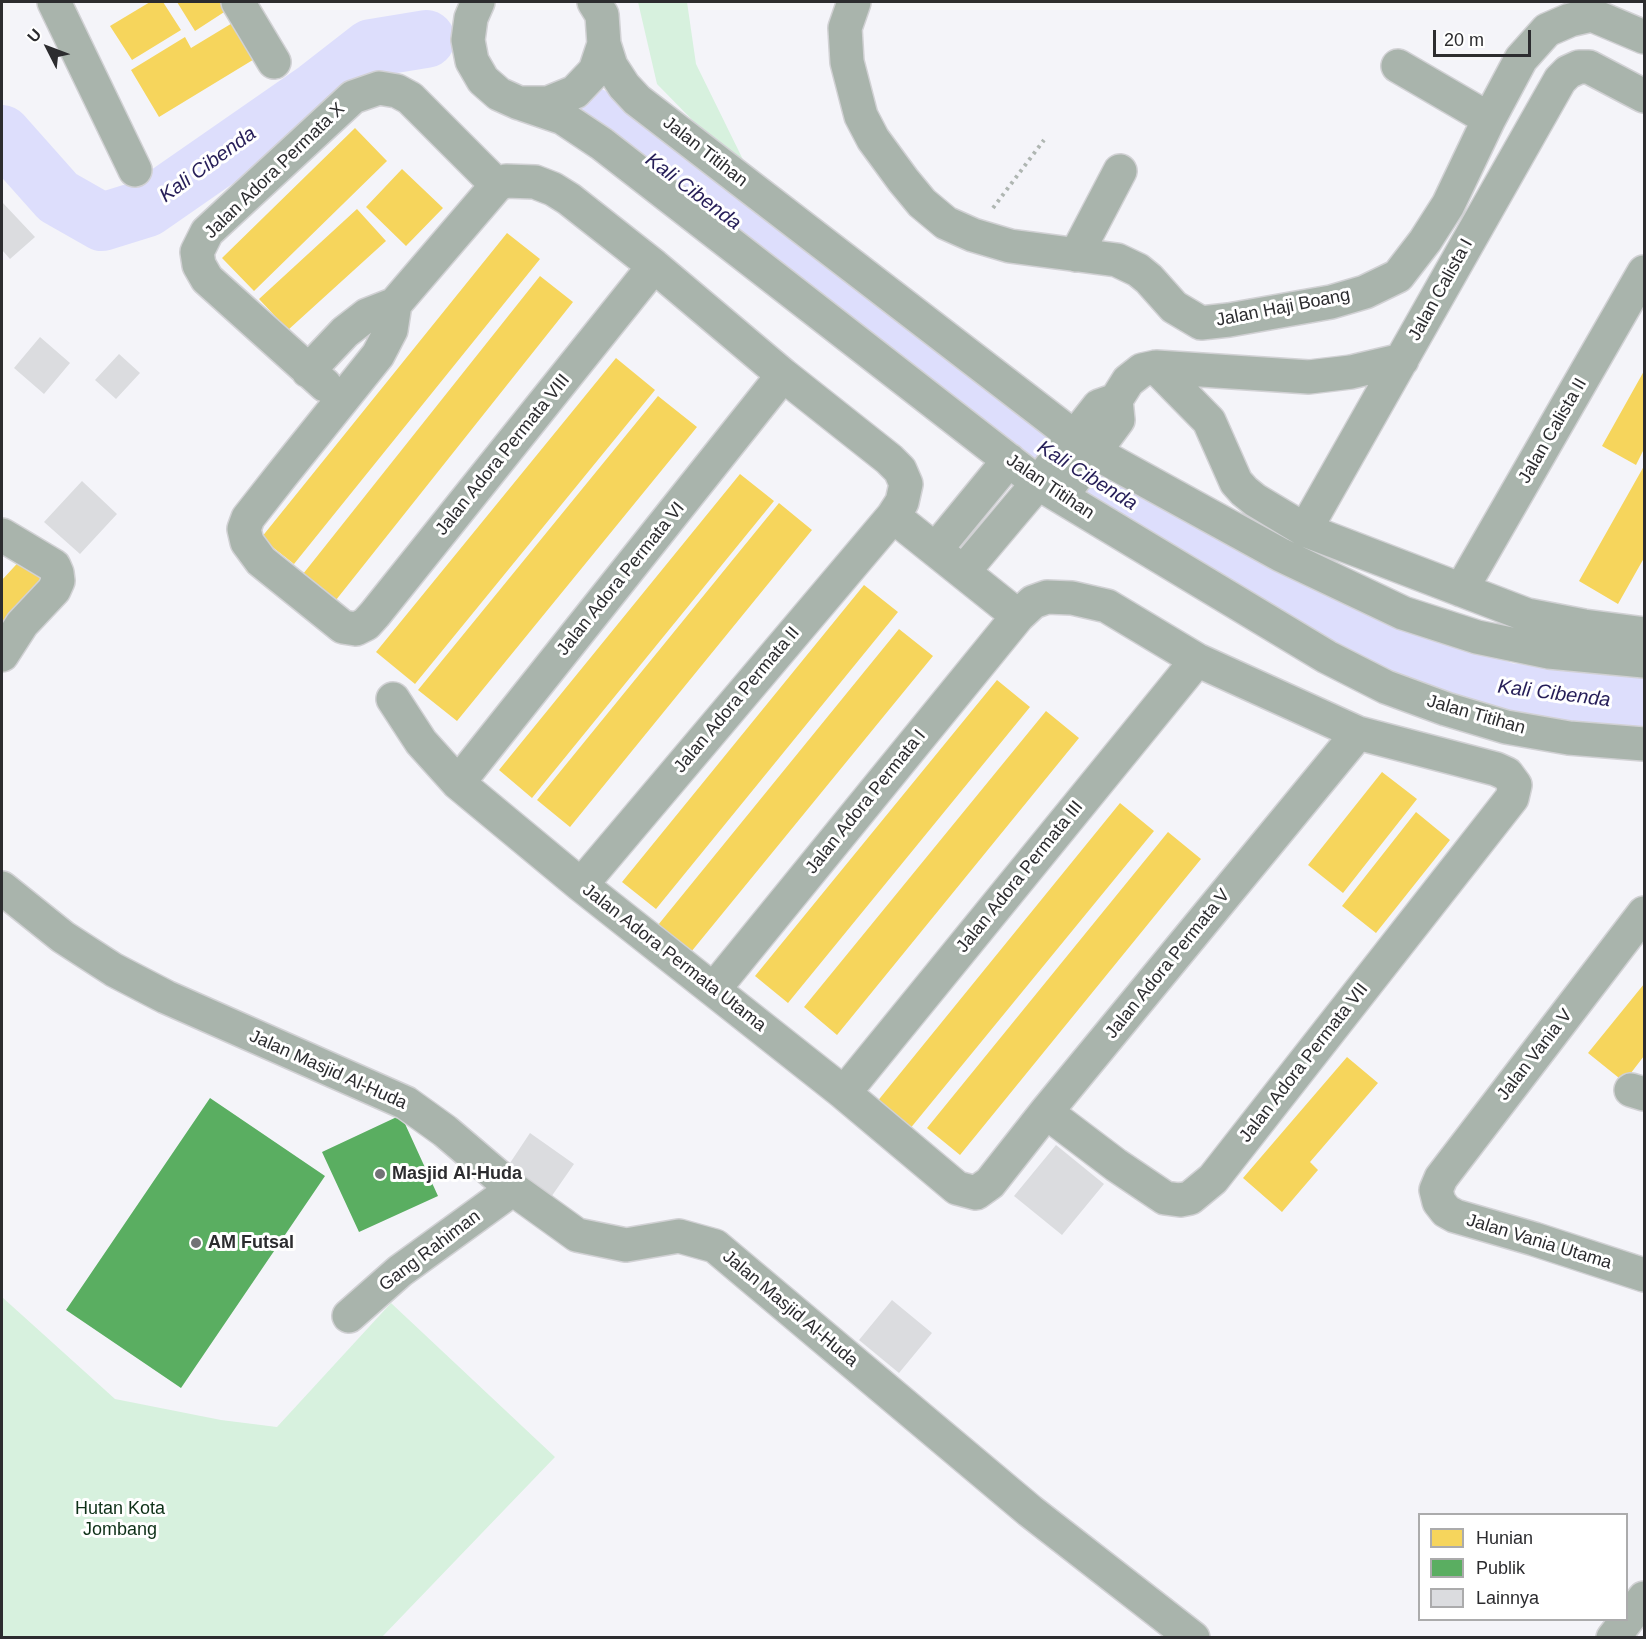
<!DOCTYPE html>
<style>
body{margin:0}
#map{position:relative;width:1646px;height:1639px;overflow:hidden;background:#f4f4f9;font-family:Helvetica,sans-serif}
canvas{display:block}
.frame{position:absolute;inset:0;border:3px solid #2c2c2f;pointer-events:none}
.legend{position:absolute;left:1418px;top:1513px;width:210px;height:108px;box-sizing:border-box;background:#fff;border:2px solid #ababac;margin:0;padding:8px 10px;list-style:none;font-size:18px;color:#2c2c2f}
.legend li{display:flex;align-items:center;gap:12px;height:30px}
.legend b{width:30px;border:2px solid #ababac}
.north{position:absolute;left:18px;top:18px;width:60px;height:60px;-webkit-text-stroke:4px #fff;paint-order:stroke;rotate:312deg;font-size:16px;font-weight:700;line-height:24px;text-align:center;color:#2c2c2f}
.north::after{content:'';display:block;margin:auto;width:21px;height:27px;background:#2c2c2f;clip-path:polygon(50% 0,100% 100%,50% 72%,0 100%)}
.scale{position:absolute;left:1433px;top:30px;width:98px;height:27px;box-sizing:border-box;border:3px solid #2c2c2f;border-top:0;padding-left:8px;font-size:18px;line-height:21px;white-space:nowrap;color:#2c2c2f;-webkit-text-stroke:4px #fff;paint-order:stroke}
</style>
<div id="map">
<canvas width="1646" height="1639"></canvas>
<div class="frame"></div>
<ul class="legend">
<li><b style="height:16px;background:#f6d55c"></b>Hunian</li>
<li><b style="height:16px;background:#5aae61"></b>Publik</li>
<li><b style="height:16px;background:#dbdcdf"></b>Lainnya</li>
</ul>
<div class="north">U</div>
<div class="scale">20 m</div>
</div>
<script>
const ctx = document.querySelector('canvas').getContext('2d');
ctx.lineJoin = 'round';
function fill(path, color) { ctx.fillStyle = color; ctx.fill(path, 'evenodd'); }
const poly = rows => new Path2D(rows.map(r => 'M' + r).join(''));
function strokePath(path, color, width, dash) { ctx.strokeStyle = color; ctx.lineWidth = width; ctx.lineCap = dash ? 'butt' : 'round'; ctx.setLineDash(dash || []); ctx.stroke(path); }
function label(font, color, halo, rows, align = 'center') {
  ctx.font = font + ' Helvetica,sans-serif'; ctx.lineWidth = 6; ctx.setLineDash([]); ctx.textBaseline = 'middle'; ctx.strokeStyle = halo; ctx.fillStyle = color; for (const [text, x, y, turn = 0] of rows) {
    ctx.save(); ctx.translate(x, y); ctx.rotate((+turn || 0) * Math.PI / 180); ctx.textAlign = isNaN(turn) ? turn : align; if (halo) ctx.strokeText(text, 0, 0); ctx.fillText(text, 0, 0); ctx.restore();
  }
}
fill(poly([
 [638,2,687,2,696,64,755,184,657,84],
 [2,1297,115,1399,221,1420,277,1427,391,1303,555,1457,382,1637,2,1637]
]), '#d7f1de');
fill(poly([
 [150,2,163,2,181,30,132,60,110,26],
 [177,2,233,2,235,5,195,31],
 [239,19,261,55,159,117,131,70,185,37,191,48],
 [355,128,387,161,254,291,222,258],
 [402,169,443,208,406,246,366,207],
 [357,209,386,241,288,330,259,299],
 [507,233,540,259,294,564,261,538],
 [540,276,573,302,332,605,299,579],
 [616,358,655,390,415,684,376,652],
 [1644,371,1644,449,1636,465,1602,446],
 [658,396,697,427,457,721,418,690],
 [1644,466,1644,558,1618,604,1579,581],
 [740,474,774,501,532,798,499,770],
 [779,503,812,530,570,827,537,800],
 [25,555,54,582,9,630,2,623,2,580],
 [864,585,898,612,656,909,622,882],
 [899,629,933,656,691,952,658,925],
 [997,680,1030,707,788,1003,755,976],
 [1046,711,1079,738,837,1035,804,1007],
 [1382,772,1417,799,1343,893,1308,865],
 [1120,803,1154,831,909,1130,876,1103],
 [1416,812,1450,840,1376,933,1342,906],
 [1168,832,1201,859,960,1155,927,1128],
 [1644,984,1644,1056,1624,1082,1588,1053],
 [1347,1057,1378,1083,1310,1162,1318,1170,1282,1212,1243,1178]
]), '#f6d55c');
fill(poly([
 [210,1098,325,1176,181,1388,66,1310],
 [401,1115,438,1196,359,1232,322,1152]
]), '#5aae61');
strokePath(poly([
 [591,116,1030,442,1347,638,1507,692,1644,704],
 [2,134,58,197,102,222,147,208,317,90,371,48,426,39]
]), '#dddefc', 58);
fill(poly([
 [2,202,35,237,10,259,2,250],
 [40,337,70,363,44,394,14,368],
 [119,354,140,373,116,399,95,380],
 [82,481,117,514,80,554,44,522],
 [530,1133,574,1164,549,1200,506,1169],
 [1056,1145,1104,1184,1062,1235,1014,1196],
 [892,1300,932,1333,899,1373,859,1340]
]), '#dbdcdf');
const minor = poly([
 [54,2,135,170],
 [238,2,274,62],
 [478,2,471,18,468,40,472,61,483,80,499,94,519,103,548,103,575,92,595,71,604,44,602,15,594,2],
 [854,2,845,28,847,62,861,116,873,139,903,180,922,203,946,223,973,235,1010,246,1117,260,1138,270,1149,279,1174,307,1201,323,1229,320,1331,302,1365,292,1398,276,1425,241,1448,205,1489,119,1521,59,1547,30,1570,20,1592,15,1644,37],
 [604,44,611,66,624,86,637,100,1094,452,1281,555,1403,613,1477,637,1549,652,1644,661],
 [1398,66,1489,119],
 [519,103,563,118,602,144,1038,483,1327,657,1386,687,1446,709,1506,727,1569,738,1644,744],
 [1076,255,1120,171],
 [395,304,391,330,378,355,281,476,248,518,244,529,247,542,261,561,343,627,356,629,366,624,375,614,654,266],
 [1156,367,1209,421,1236,482,1244,491,1255,500,1305,530,1527,615,1584,626,1644,634],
 [308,371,345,332,367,315,395,304,497,185,506,181,535,182,553,189,569,199,654,266,783,375,889,459,900,470,906,484,902,502,893,516,581,885],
 [325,385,207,279,199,265,197,252,207,232,353,97,379,88,397,91,410,98,497,185],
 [1061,497,1118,420,1116,400],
 [893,516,1018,616],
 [1305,530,1560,80,1568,72,1579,67,1589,67,1644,96],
 [2,535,54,566,57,573,58,581,54,590,22,624,2,655],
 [936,549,1009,460],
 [963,572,1038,483,1099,406,1116,400,1128,381,1142,370,1156,367,1309,377,1351,372,1402,360],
 [1461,590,1644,272],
 [393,699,421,742,458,783,581,885,844,1093,957,1188,976,1193,990,1183,1046,1112,1358,733],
 [458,783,783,375],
 [2,888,63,937,114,970,166,997,406,1103,445,1131,513,1189,577,1235,626,1245,679,1236,715,1246,1030,1511,1193,1638],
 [1644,913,1441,1178,1436,1190,1439,1202,1446,1211,1455,1216,1534,1239,1644,1275],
 [714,989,1018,616,1033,602,1047,597,1072,598,1107,606,1197,660,1358,733,1496,769,1507,774,1515,785,1512,798,1213,1179,1190,1198,1180,1200,1165,1198,1116,1165,1046,1112],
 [1631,1090,1644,1094],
 [844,1093,1197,660],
 [349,1316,400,1271,513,1189],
 [1613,1638,1644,1598]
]);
strokePath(minor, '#d1d1d4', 36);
strokePath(poly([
 [993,208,1044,140]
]), '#afb6b2', 4, [3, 4.5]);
strokePath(minor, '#a9b4ac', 33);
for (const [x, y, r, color] of [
 [380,1174,6,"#727276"],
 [196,1243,6,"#727276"]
]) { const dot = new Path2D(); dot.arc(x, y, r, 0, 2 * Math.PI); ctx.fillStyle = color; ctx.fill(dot); strokePath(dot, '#fff', 2); }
label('18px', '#2c2c2f', '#fff', [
 ["Jalan Titihan",705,152,38],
 ["Jalan Adora Permata X",275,171,-44],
 ["Jalan Calista I",1441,290,-61],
 ["Jalan Haji Boang",1283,308,-11],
 ["Jalan Calista II",1553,431,-60],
 ["Jalan Adora Permata VIII",503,455,-51],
 ["Jalan Titihan",1050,487,34],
 ["Jalan Adora Permata VI",621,579,-51],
 ["Jalan Adora Permata II",737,700,-50],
 ["Jalan Titihan",1476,715,16],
 ["Jalan Adora Permata I",866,802,-51],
 ["Jalan Adora Permata III",1020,877,-51],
 ["Jalan Adora Permata Utama",674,958,38],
 ["Jalan Adora Permata V",1168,964,-51],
 ["Jalan Vania V",1535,1055,-52],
 ["Jalan Adora Permata VII",1304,1063,-52],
 ["Jalan Masjid Al-Huda",328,1070,24],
 ["Jalan Vania Utama",1539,1242,17],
 ["Gang Rahiman",430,1251,-37],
 ["Jalan Masjid Al-Huda",790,1309,40]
]);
label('bold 18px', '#2c2c2f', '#fff', [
 ["Masjid Al-Huda",392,1174],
 ["AM Futsal",208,1243]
], 'left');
label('18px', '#0e3118', '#fff', [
 ["Hutan Kota",120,1509],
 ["Jombang",120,1530]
]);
label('italic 20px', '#261e58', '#fff', [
 ["Kali Cibenda",208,165,-36],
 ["Kali Cibenda",693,192,37],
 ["Kali Cibenda",1087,476,32],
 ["Kali Cibenda",1554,694,7]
]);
</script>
